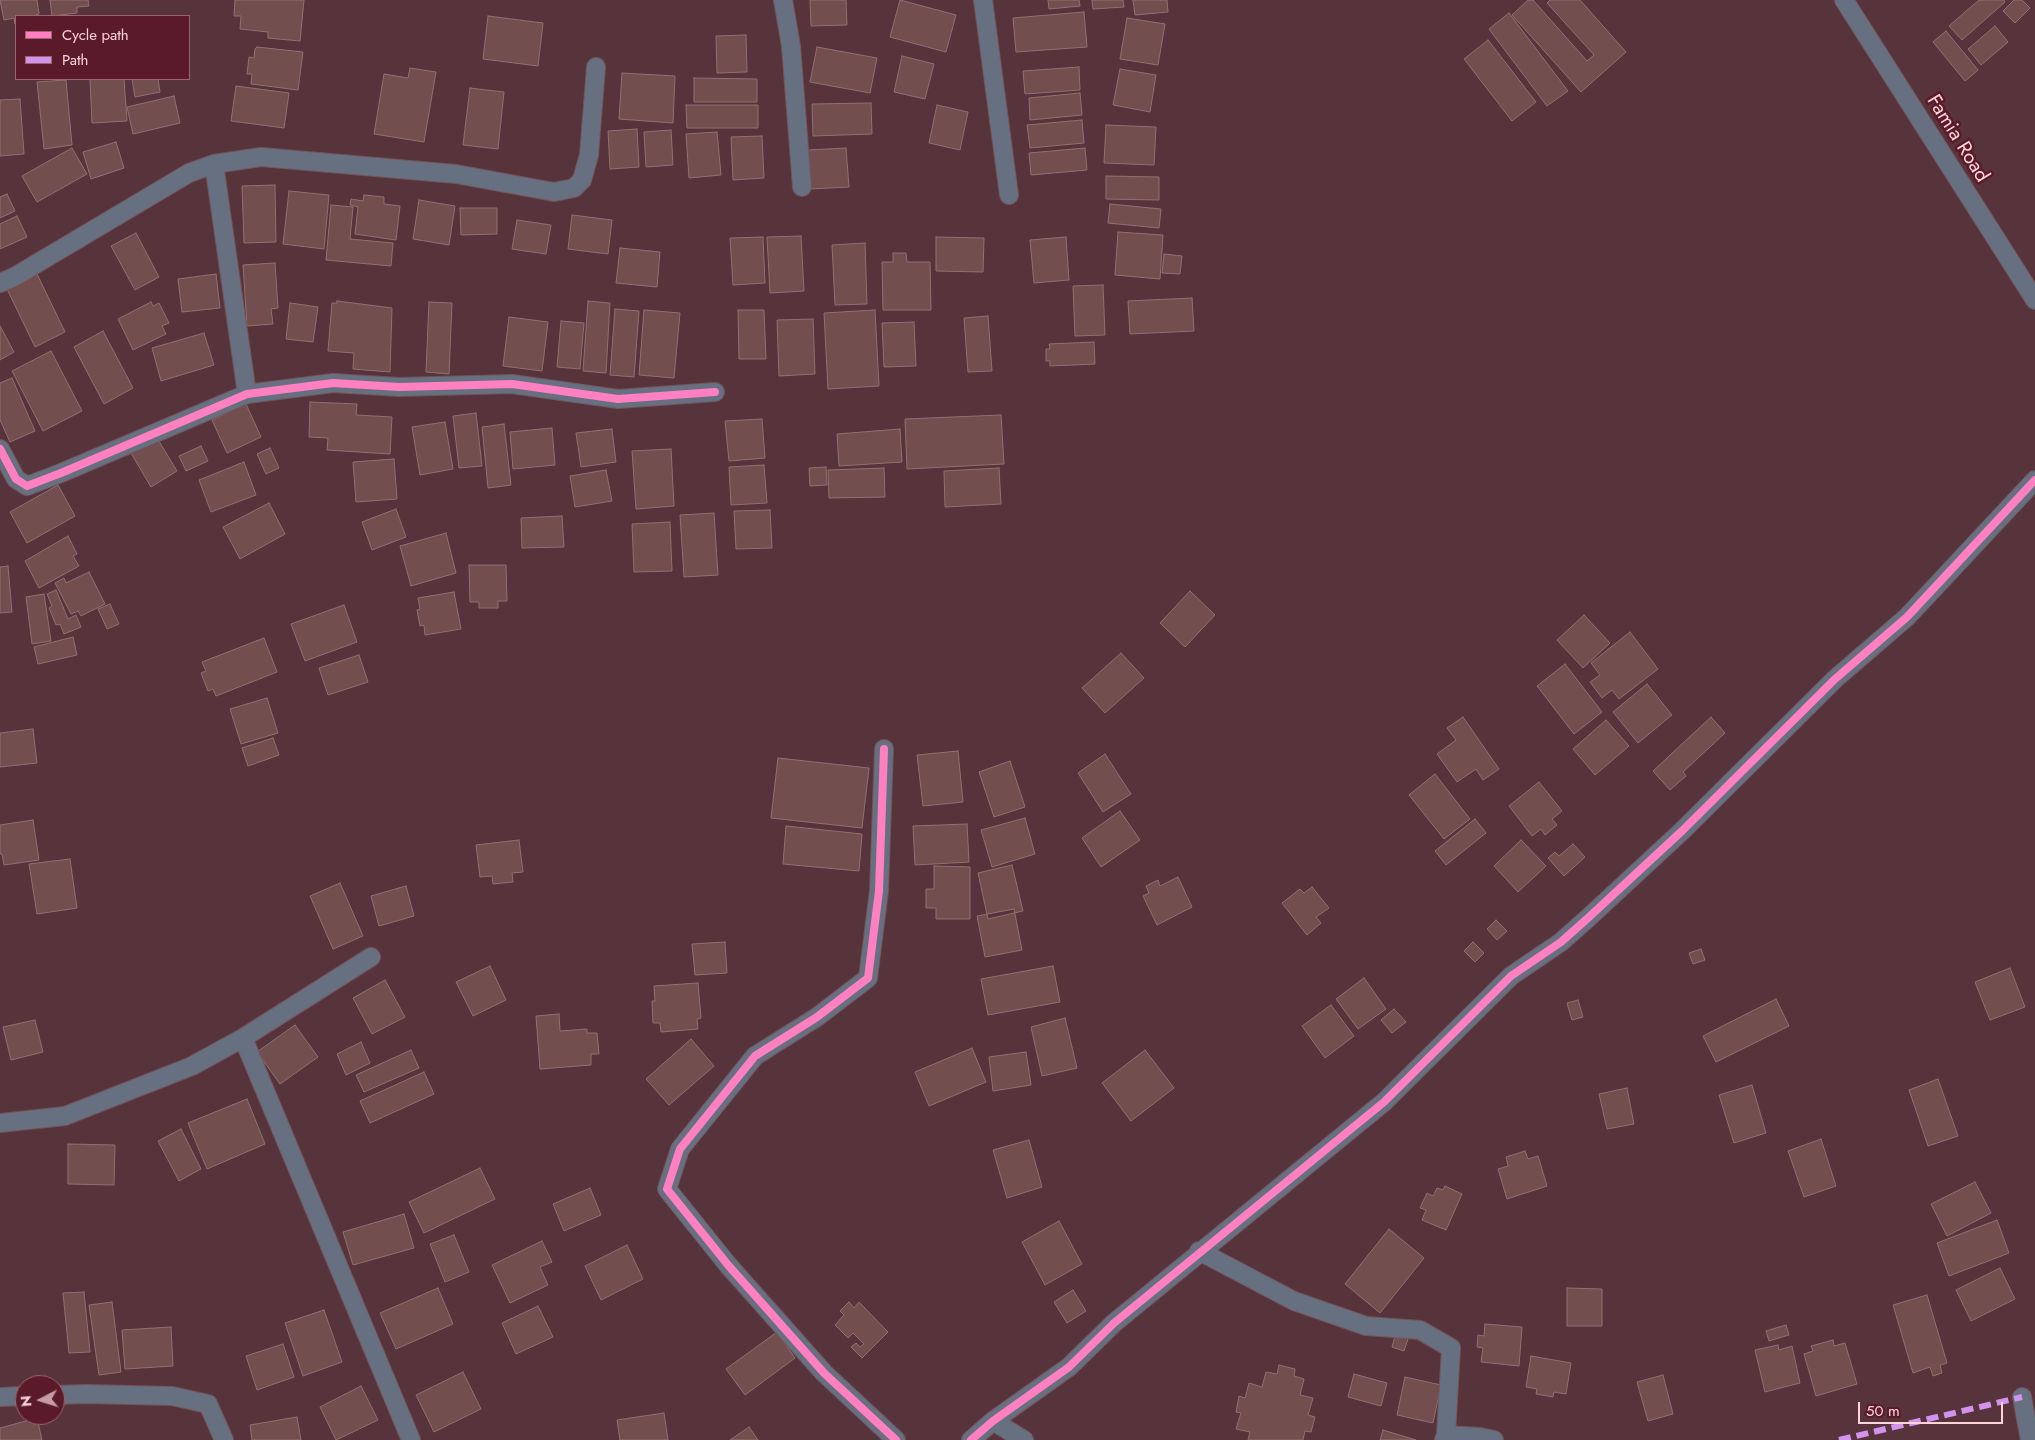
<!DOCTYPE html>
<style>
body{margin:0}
#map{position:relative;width:2035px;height:1440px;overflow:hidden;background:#57343b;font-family:Jost,sans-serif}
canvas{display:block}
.legend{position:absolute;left:15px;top:15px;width:175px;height:65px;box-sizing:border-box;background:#5a1a29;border:1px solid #9c646f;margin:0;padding:6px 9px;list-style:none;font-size:15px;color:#fed4d9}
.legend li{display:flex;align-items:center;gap:10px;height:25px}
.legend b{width:25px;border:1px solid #9c646f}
.north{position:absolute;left:15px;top:1375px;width:50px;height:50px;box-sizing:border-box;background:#5a1a29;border:1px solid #9c646f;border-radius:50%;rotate:265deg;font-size:14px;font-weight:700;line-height:20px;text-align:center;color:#fed4d9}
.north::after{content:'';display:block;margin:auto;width:18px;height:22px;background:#c49ca2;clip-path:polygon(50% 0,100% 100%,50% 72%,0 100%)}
.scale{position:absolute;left:1858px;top:1402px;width:145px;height:22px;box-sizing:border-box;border:2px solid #fed4d9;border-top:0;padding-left:6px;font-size:15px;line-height:18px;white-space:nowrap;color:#fed4d9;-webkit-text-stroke:4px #5a1a29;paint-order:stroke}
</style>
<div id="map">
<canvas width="2035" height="1440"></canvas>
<ul class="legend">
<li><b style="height:6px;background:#ff80c0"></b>Cycle path</li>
<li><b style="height:6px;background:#d193ec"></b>Path</li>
</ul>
<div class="north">N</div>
<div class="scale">50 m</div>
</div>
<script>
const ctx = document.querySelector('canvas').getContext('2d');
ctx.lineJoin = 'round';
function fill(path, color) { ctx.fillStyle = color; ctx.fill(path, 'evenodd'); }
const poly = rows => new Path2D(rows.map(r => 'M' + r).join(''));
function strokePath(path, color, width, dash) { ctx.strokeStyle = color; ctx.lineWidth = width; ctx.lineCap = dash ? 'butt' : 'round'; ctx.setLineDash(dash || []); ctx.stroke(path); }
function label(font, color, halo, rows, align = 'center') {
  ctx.font = font + ' Jost,sans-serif'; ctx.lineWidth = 5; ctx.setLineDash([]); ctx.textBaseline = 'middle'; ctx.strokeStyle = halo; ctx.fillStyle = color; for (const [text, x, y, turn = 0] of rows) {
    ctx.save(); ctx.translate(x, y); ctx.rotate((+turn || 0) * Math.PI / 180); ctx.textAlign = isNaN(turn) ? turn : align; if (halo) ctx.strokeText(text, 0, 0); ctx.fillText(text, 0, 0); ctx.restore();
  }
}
const building = poly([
 [0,0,37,0,39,14,33,16,16,16,15,24,14,18,4,20,0,0],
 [50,0,88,0,89,6,77,7,77,13,52,16,50,0],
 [235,0,304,0,300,41,268,38,268,32,240,29,241,16,234,16,235,0],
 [810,0,846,0,847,25,811,26,810,0],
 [900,0,956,15,946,52,890,37,900,0],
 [1048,0,1079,0,1080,6,1049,9,1048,0],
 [1092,0,1123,0,1124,7,1093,9,1092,0],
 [1133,0,1167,0,1168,12,1135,15,1133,0],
 [1528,0,1533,0,1587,61,1594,55,1547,3,1550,0,1580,0,1626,52,1581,92,1512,15,1528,0],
 [1979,0,2004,0,2005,2,1962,40,1949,26,1979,0],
 [2014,0,2022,0,2030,8,2015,23,2003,11,2014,0],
 [1084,12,1087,47,1016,52,1013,18,1084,12],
 [1509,13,1568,91,1547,106,1489,29,1509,13],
 [488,16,543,23,538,66,483,59,488,16],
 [1127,18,1165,24,1158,65,1120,59,1127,18],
 [1995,26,2008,42,1981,65,1968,49,1995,26],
 [1946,31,1978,70,1965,81,1933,42,1946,31],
 [746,35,747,72,717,73,716,36,746,35],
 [1488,40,1536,102,1512,121,1464,59,1488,40],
 [257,47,303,52,298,90,251,84,252,74,247,74,249,57,254,58,255,49,257,47],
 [817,47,877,58,870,93,810,82,817,47],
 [902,56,934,64,925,99,894,92,902,56],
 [1079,67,1080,90,1025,94,1023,71,1079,67],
 [410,68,436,72,424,142,374,134,384,74,408,78,410,68],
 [1120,69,1156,75,1150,112,1113,105,1120,69],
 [622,73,675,76,673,123,619,119,622,73],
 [694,78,757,79,757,102,694,102,694,78],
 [90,79,124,79,127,121,92,123,90,79],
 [132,79,158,79,160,92,135,97,132,79],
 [66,80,72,145,44,149,37,82,66,80],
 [236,86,289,93,284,128,231,121,236,86],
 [470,88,504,92,498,149,463,145,470,88],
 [1080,93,1082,115,1030,120,1029,98,1080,93],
 [174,96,180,123,133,134,127,107,174,96],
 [20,99,24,154,0,156,0,100,20,99],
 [871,103,872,134,813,136,812,104,871,103],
 [686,105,758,105,758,128,687,128,686,105],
 [937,105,968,112,960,150,929,143,937,105],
 [1082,120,1084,143,1030,148,1027,125,1082,120],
 [1106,125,1156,127,1154,165,1104,163,1106,125],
 [637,129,639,167,610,169,608,131,637,129],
 [671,130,673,165,646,167,644,132,671,130],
 [717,132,721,175,689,178,686,134,717,132],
 [762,136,764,178,733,180,731,137,762,136],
 [116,142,124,168,91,179,83,152,116,142],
 [72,148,87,174,37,202,22,176,72,148],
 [846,148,849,187,810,189,808,150,846,148],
 [1085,148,1087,170,1031,175,1029,153,1085,148],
 [1106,176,1159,177,1159,200,1106,199,1106,176],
 [275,185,276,242,244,243,242,186,275,185],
 [289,191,329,195,324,249,283,244,289,191],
 [7,194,15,211,0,218,0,197,7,194],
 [364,195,384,197,384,204,400,206,396,240,355,234,358,207,350,205,351,199,363,201,364,195],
 [419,200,455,206,449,245,413,239,419,200],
 [1110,204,1161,209,1159,228,1108,223,1110,204],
 [331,205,353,207,350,239,393,243,391,266,326,260,331,205],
 [460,208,497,208,497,234,461,235,460,208],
 [572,215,612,220,608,254,568,249,572,215],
 [17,216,27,237,0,249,0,224,17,216],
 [517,220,551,225,546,254,512,249,517,220],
 [1118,232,1163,235,1160,279,1115,275,1118,232],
 [136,233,159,277,135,290,111,246,136,233],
 [801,236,804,291,770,293,767,237,801,236],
 [763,237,765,283,733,285,730,238,763,237],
 [936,237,984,238,983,272,936,271,936,237],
 [1066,237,1069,280,1034,283,1030,240,1066,237],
 [865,243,867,304,835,305,832,245,865,243],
 [620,248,660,252,657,287,616,283,620,248],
 [893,253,906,253,907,262,930,262,931,310,883,310,882,262,893,262,893,253],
 [1164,254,1182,256,1180,274,1162,273,1164,254],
 [275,263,278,308,271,309,273,324,247,326,243,265,275,263],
 [37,274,65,332,35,347,7,289,37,274],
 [216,274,220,308,182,312,178,279,216,274],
 [1103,285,1105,335,1075,336,1073,286,1103,285],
 [1192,298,1194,331,1130,334,1128,301,1192,298],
 [337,301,392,308,390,372,353,369,354,353,328,351,332,303,337,303,337,301],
 [588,301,610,303,606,373,583,371,588,301],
 [151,302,153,306,159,303,169,323,162,326,166,334,133,350,118,319,151,302],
 [429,302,452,303,449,374,426,372,429,302],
 [290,303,318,307,313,342,286,339,290,303],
 [615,309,639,311,634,377,610,375,615,309],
 [644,310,680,313,674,378,639,375,644,310],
 [738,310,764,310,766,359,739,359,738,310],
 [875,310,879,386,828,389,824,313,875,310],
 [988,316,992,371,968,372,964,318,988,316],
 [509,317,548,322,542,371,503,366,509,317],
 [813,319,815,374,779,376,777,320,813,319],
 [561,321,584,323,580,369,557,367,561,321],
 [914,322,916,366,884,367,882,323,914,322],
 [0,326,14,352,0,360,0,326],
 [103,331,133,388,104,404,74,347,103,331],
 [204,333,214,365,161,381,152,348,204,333],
 [1094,342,1095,364,1050,366,1050,361,1046,361,1046,349,1050,349,1049,344,1094,342],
 [51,351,82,411,43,431,12,371,51,351],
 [12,378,35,431,10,442,0,420,0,383,12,378],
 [310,402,357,404,356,415,392,417,390,454,327,450,328,438,309,437,310,402],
 [246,404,261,437,227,453,212,420,246,404],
 [476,413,482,466,459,468,453,416,476,413],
 [1001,415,1004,464,907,469,905,419,1001,415],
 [762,419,765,458,729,461,725,421,762,419],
 [445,422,453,469,420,475,412,427,445,422],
 [504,424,511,485,488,488,482,427,504,424],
 [552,428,555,465,513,469,510,432,552,428],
 [612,429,616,462,581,467,576,433,612,429],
 [900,429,902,462,839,466,837,434,900,429],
 [157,438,177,471,151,487,131,453,157,438],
 [201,446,208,461,186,471,179,456,201,446],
 [270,448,279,468,266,474,257,454,270,448],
 [671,449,674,506,636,509,632,451,671,449],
 [394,459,397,499,356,502,353,462,394,459],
 [244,462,256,495,211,512,199,480,244,462],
 [764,465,767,503,731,505,729,467,764,465],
 [826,467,827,485,810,486,809,468,826,467],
 [884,468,885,497,829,498,828,470,884,468],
 [999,468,1001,504,945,507,944,471,999,468],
 [606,470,612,501,575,507,570,476,606,470],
 [58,485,75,516,27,543,10,512,58,485],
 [269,503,285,534,240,559,223,527,269,503],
 [396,509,406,537,372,550,362,522,396,509],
 [770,510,772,548,736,549,734,511,770,510],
 [714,513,718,575,684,577,680,515,714,513],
 [562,516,564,547,522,548,521,518,562,516],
 [670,522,672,571,634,572,632,524,670,522],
 [446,533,456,573,411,586,400,546,446,533],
 [68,536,77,554,73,556,79,566,39,588,25,561,68,536],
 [469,565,506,565,507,601,498,601,498,608,479,608,479,602,470,602,469,565],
 [8,566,12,612,0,613,0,567,8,566],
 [89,572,105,604,81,616,78,611,71,614,55,583,64,578,66,583,89,572],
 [56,590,68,619,76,615,81,627,64,634,60,624,56,625,49,608,52,606,47,594,56,590],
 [1190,591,1215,615,1185,647,1160,623,1190,591],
 [454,592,461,629,425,635,424,625,420,626,417,610,420,609,418,598,454,592],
 [44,594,51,641,32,644,26,597,44,594],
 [110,604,119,624,107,629,98,609,110,604],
 [344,605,357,642,305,661,291,624,344,605],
 [1584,615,1610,643,1583,668,1557,640,1584,615],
 [1630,632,1658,669,1619,699,1612,690,1602,698,1590,682,1600,675,1591,663,1630,632],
 [73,637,77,655,38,664,34,647,73,637],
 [264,638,277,672,216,696,213,689,208,691,201,673,206,671,202,662,264,638],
 [1121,653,1144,678,1105,713,1082,688,1121,653],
 [359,655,368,682,328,695,319,668,359,655],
 [1565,664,1602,712,1574,734,1537,686,1565,664],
 [1647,684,1672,715,1638,743,1613,712,1647,684],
 [267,698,278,733,241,744,230,709,267,698],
 [1463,717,1499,769,1483,780,1476,769,1457,782,1437,754,1456,740,1447,728,1463,717],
 [1711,717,1725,733,1683,772,1686,776,1670,790,1653,771,1711,717],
 [1606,720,1629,746,1595,775,1573,749,1606,720],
 [33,729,37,763,0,767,0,733,33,729],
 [273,738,279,755,248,766,242,748,273,738],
 [958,751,963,802,923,806,917,755,958,751],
 [1105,754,1131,794,1103,812,1078,773,1105,754],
 [778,758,869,768,862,828,771,818,778,758],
 [1010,761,1025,807,994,817,979,772,1010,761],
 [1435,774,1470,819,1444,839,1409,795,1435,774],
 [1539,782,1562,811,1552,819,1557,825,1545,835,1541,829,1532,836,1509,806,1539,782],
 [1120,811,1140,840,1101,867,1082,838,1120,811],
 [1025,818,1035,854,992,867,981,830,1025,818],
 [1475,819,1486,833,1446,865,1435,851,1475,819],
 [33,820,39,860,4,865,2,854,0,854,0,825,33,820],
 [967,824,969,862,915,865,913,826,967,824],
 [786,826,862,834,859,871,783,864,786,826],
 [519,840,523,872,512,873,513,882,493,884,492,876,480,877,476,845,519,840],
 [1521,840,1546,866,1518,892,1494,866,1521,840],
 [1573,844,1585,857,1564,876,1548,858,1555,852,1559,856,1573,844],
 [70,859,77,908,37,914,29,864,70,859],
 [1012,865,1023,911,988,919,978,873,1012,865],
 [934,866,970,867,970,919,936,919,936,908,926,908,926,889,934,889,934,866],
 [1178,877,1192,907,1157,925,1143,896,1149,893,1146,886,1158,880,1160,886,1178,877],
 [340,883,363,936,333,949,310,896,340,883],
 [406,886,414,916,379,926,371,896,406,886],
 [1312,887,1329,908,1316,917,1321,923,1307,935,1282,903,1300,889,1304,893,1312,887],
 [1014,909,1022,950,985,957,977,916,1014,909],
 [1496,920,1507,931,1497,940,1487,929,1496,920],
 [725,942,727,973,695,975,692,944,725,942],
 [1473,942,1484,953,1475,962,1464,951,1473,942],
 [1701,949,1705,960,1693,964,1689,953,1701,949],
 [490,966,506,1000,473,1016,456,982,490,966],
 [1053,966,1060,1002,988,1015,981,979,1053,966],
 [2010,968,2025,1007,1990,1020,1975,982,2010,968],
 [1364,978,1386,1009,1358,1029,1336,999,1364,978],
 [385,980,405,1017,372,1034,353,998,385,980],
 [698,983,701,1018,697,1019,698,1029,661,1032,660,1023,653,1023,652,1001,655,1001,654,986,698,983],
 [1776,999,1789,1026,1716,1062,1703,1036,1776,999],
 [1578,1000,1583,1017,1572,1020,1567,1003,1578,1000],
 [1331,1005,1354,1036,1325,1058,1302,1026,1331,1005],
 [1394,1009,1406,1022,1392,1033,1381,1020,1394,1009],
 [559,1014,560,1031,587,1029,587,1033,597,1033,599,1054,591,1054,591,1065,540,1069,536,1016,559,1014],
 [1065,1018,1077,1068,1042,1076,1031,1027,1065,1018],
 [35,1020,43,1052,11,1060,3,1027,35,1020],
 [295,1025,318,1057,280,1084,257,1052,295,1025],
 [691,1039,714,1066,669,1105,646,1079,691,1039],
 [361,1042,370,1063,346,1075,337,1054,361,1042],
 [972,1048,986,1082,929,1106,915,1072,972,1048],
 [411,1050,419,1068,364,1092,356,1075,411,1050],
 [1145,1050,1174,1088,1131,1121,1102,1083,1145,1050],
 [1026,1052,1031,1085,993,1091,989,1057,1026,1052],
 [424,1072,434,1094,370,1123,360,1101,424,1072],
 [1938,1079,1958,1136,1928,1146,1909,1090,1938,1079],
 [1752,1085,1766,1133,1734,1143,1719,1095,1752,1085],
 [1627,1088,1634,1124,1607,1129,1599,1094,1627,1088],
 [247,1099,265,1144,207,1169,188,1123,247,1099],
 [181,1129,201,1169,179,1181,158,1141,181,1129],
 [1821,1139,1836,1186,1804,1197,1788,1151,1821,1139],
 [1029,1140,1042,1187,1007,1198,993,1150,1029,1140],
 [68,1144,115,1145,114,1185,68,1184,68,1144],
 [1525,1151,1528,1159,1538,1156,1547,1186,1507,1199,1498,1169,1508,1166,1506,1157,1525,1151],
 [480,1168,495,1199,424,1233,409,1202,480,1168],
 [1975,1182,1991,1213,1947,1236,1931,1204,1975,1182],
 [1445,1186,1462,1194,1446,1230,1422,1220,1426,1210,1420,1208,1427,1193,1433,1196,1437,1188,1443,1190,1445,1186],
 [590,1188,601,1215,564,1231,553,1204,590,1188],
 [404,1214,414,1248,353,1265,343,1232,404,1214],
 [1997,1220,2009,1253,1949,1276,1937,1243,1997,1220],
 [1059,1221,1082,1264,1045,1285,1022,1242,1059,1221],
 [1389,1229,1424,1258,1380,1313,1345,1284,1389,1229],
 [454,1235,469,1272,445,1282,430,1244,454,1235],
 [542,1241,552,1262,540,1267,548,1285,510,1303,492,1265,542,1241],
 [627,1245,643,1279,601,1300,585,1266,627,1245],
 [2000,1268,2015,1299,1971,1321,1956,1290,2000,1268],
 [438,1288,453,1324,396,1349,380,1313,438,1288],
 [1567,1288,1602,1289,1602,1326,1567,1326,1567,1288],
 [1073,1290,1086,1311,1067,1323,1054,1302,1073,1290],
 [84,1292,90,1352,69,1353,63,1293,84,1292],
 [1927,1295,1947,1363,1940,1365,1942,1373,1933,1376,1930,1367,1913,1373,1893,1305,1927,1295],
 [112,1302,121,1372,99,1375,89,1305,112,1302],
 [849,1302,854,1308,859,1302,888,1332,862,1358,851,1347,856,1343,860,1347,864,1344,853,1333,848,1338,835,1325,844,1315,840,1311,849,1302],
 [538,1306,553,1337,516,1354,502,1323,538,1306],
 [324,1310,342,1362,303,1376,285,1323,324,1310],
 [1485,1324,1522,1327,1519,1366,1481,1362,1483,1348,1477,1347,1478,1335,1484,1336,1485,1324],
 [1786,1325,1789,1335,1769,1341,1766,1331,1786,1325],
 [171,1327,173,1366,125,1369,122,1330,171,1327],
 [777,1332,795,1358,745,1395,726,1369,777,1332],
 [1396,1332,1409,1336,1404,1351,1392,1347,1396,1332],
 [1833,1340,1834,1346,1845,1343,1857,1384,1816,1396,1804,1354,1813,1351,1811,1346,1833,1340],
 [283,1344,294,1377,257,1390,246,1356,283,1344],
 [1778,1345,1779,1350,1792,1346,1800,1383,1765,1392,1755,1350,1778,1345],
 [1531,1356,1571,1363,1566,1394,1554,1392,1553,1397,1536,1394,1537,1389,1526,1387,1531,1356],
 [1279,1365,1295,1369,1294,1376,1304,1379,1300,1395,1313,1398,1308,1415,1315,1417,1311,1432,1305,1431,1303,1440,1248,1440,1250,1432,1236,1429,1241,1413,1236,1412,1239,1396,1245,1398,1249,1383,1262,1387,1266,1372,1277,1374,1279,1365],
 [463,1372,481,1409,434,1432,416,1395,463,1372],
 [1354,1374,1387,1383,1381,1406,1348,1397,1354,1374],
 [1663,1375,1673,1414,1648,1421,1637,1382,1663,1375],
 [1405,1377,1441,1385,1433,1423,1397,1415,1405,1377],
 [361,1386,378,1420,336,1440,320,1407,361,1386],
 [664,1413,668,1440,620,1440,617,1420,664,1413],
 [297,1417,301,1440,252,1440,250,1425,297,1417],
 [37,1418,42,1440,0,1440,0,1428,37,1418],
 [749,1427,758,1440,730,1440,749,1427],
 [1383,1430,1416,1440,1380,1440,1383,1430]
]);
fill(building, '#724e4e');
strokePath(building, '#8f7172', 1);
const minor = poly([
 [783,0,791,46,802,187],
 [983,0,1009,195],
 [1844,0,2035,300],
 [214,164,247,394],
 [0,283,14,277,189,173,214,164,261,157,456,174,554,192,574,188,582,180,589,155,596,67],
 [0,449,16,479,27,486,61,473,247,394,333,383,399,387,512,384,618,399,715,392],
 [884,749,879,891,868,978,817,1017,755,1056,680,1149,667,1189,728,1265,824,1373,896,1440],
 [243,1038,411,1440],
 [0,1123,65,1116,192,1066,243,1038,371,957],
 [1199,1251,1294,1301,1366,1326,1420,1330,1451,1348,1446,1435],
 [55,1395,86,1394,172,1396,208,1404,224,1440],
 [0,1397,25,1396],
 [2022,1397,2030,1440],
 [993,1421,1024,1440],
 [971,1440,993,1421,1069,1367,1114,1323,1384,1102,1511,976,1561,942,1588,918,1682,831,1835,679,1907,617,2035,480],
 [1444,1440,1446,1435,1480,1437,1494,1440]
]);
strokePath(minor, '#735359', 20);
strokePath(minor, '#677080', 18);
strokePath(poly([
 [1839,1440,2022,1397]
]), '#d193ec', 6, [12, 6]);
strokePath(poly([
 [0,449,16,479,27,486,61,473,247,394,333,383,399,387,512,384,618,399,715,392],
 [884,749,879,891,868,978,817,1017,755,1056,680,1149,667,1189,728,1265,824,1373,896,1440],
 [971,1440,993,1421,1069,1367,1114,1323,1384,1102,1511,976,1561,942,1588,918,1682,831,1835,679,1907,617,2035,480]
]), '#ff80c0', 8);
label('20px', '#fed4d9', '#5a1a29', [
 ["Famia Road",1957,139,58]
]);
</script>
